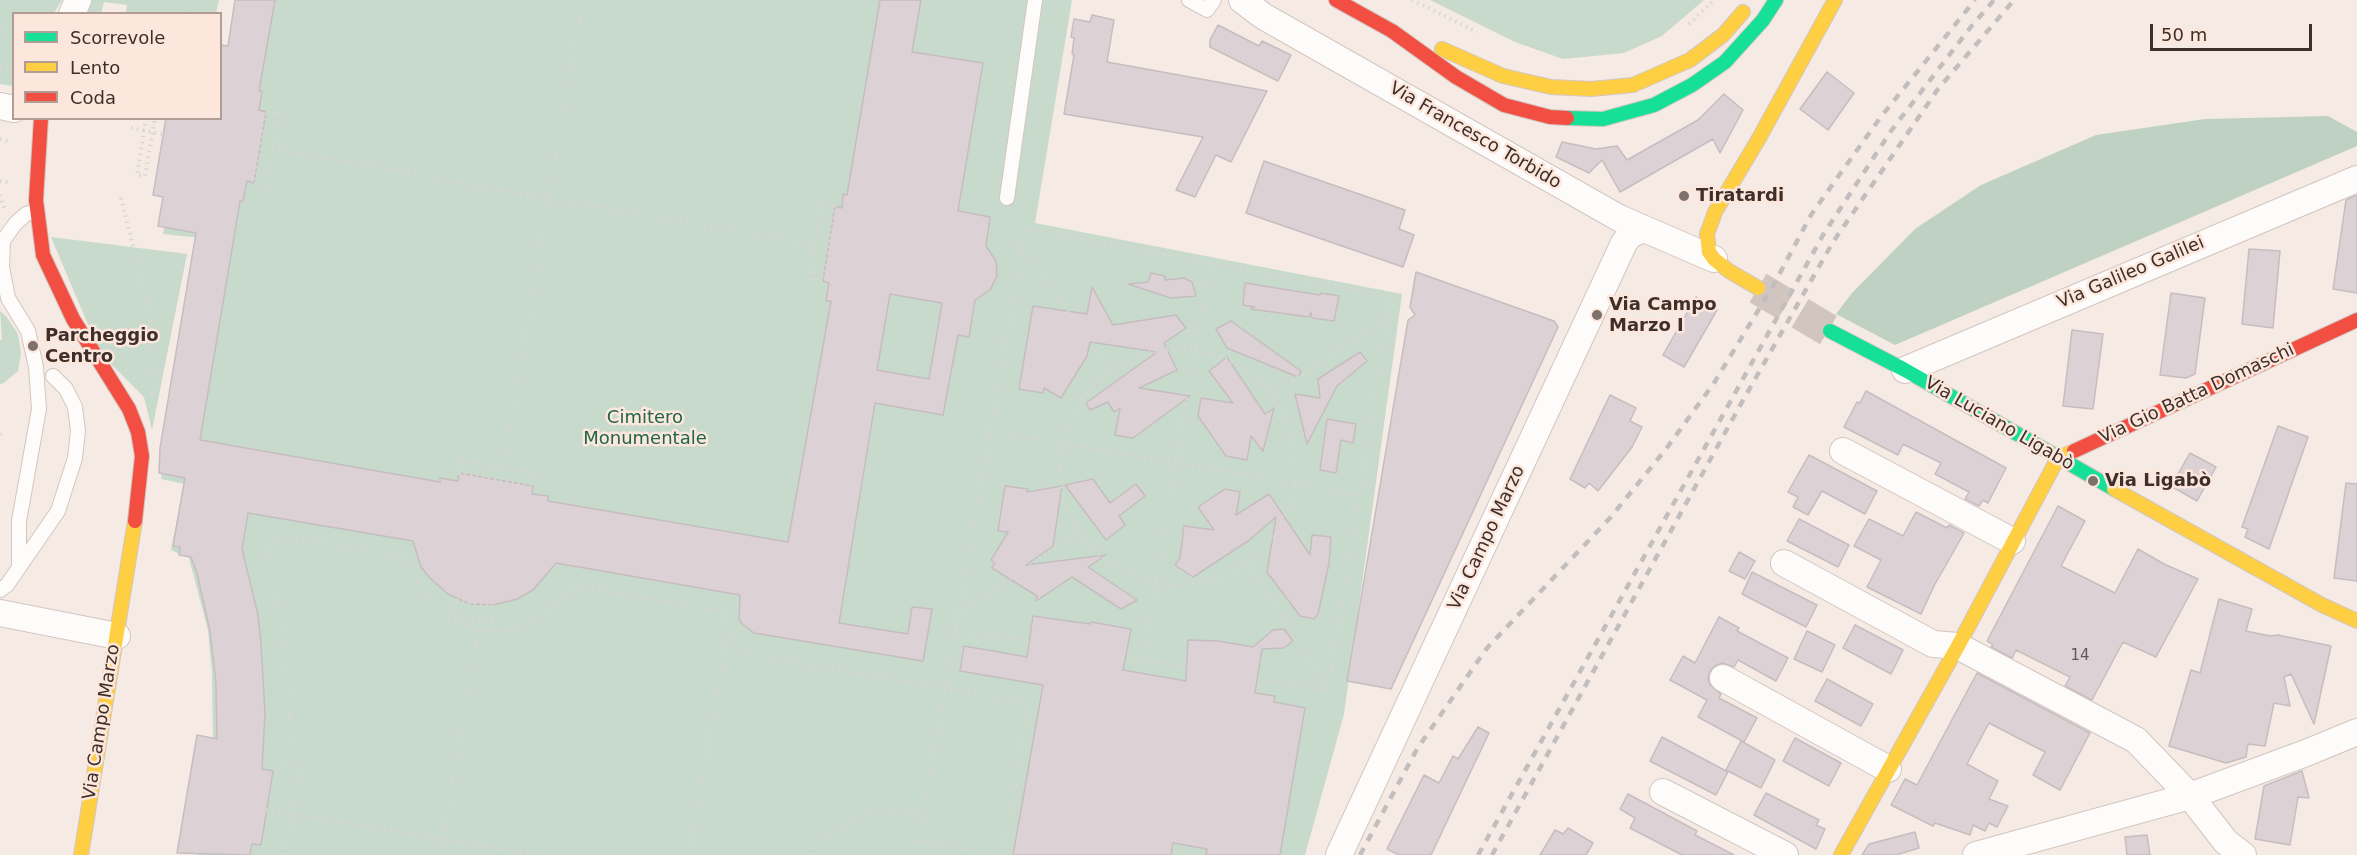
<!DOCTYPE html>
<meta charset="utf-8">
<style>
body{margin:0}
#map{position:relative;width:2357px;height:855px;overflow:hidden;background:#f6eae4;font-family:"DejaVu Sans",sans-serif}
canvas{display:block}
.legend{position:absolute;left:12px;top:12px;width:210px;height:108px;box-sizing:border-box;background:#fde7dd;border:2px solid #b09d95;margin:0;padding:8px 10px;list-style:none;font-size:18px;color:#3d2f29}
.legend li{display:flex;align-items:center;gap:12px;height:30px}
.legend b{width:30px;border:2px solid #b09d95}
.scale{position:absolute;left:2150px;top:24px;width:162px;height:27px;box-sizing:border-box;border:3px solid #3d2f29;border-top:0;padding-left:8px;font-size:18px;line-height:21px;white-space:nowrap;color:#3d2f29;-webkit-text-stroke:4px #fde7dd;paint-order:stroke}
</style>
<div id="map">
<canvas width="2357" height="855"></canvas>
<ul class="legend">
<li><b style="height:8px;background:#16e098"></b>Scorrevole</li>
<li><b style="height:8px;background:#ffcf43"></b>Lento</li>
<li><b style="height:8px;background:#f24e42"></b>Coda</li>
</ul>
<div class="scale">50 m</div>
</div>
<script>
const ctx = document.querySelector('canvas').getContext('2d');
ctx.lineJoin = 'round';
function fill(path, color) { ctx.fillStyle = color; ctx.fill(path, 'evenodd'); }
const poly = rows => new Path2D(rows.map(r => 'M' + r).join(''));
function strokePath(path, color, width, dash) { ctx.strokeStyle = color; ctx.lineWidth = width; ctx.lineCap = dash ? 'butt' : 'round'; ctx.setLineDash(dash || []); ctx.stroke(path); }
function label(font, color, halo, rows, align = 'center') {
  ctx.font = font + ' "DejaVu Sans",sans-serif'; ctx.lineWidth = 5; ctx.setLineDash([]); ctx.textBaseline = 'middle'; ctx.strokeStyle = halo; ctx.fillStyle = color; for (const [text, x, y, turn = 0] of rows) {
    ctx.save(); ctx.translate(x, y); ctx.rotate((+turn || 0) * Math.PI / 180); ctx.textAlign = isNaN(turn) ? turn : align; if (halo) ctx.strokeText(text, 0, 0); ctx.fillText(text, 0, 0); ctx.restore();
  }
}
fill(poly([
 [0,0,62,0,54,13,14,14,13,86,0,84],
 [87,0,219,0,216,13,126,13,127,5,104,2,101,13,82,13],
 [240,0,1072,0,1035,223,1402,294,1344,714,1305,855,198,855,213,742,212,673,208,630,189,558,171,550,184,484,161,479,202,238,163,234,182,119,220,118,221,44,231,46],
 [1430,0,1704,0,1662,36,1624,53,1563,59,1515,42],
 [51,237,187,254,152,430,144,397,100,353],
 [0,311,6,316,18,334,21,353,18,371,4,383,0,384,0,340,2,340]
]), '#c7dacb');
fill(poly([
 [2328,116,2357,132,2357,146,1895,345,1836,314,1852,293,1915,229,1981,185,2096,135,2205,119]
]), '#bfd1c2');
const building = poly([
 [235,0,275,0,259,91,262,91,259,110,266,112,254,183,247,181,243,201,240,201,200,440,440,482,440,478,458,481,459,473,533,486,532,494,548,496,548,501,788,542,831,301,826,301,829,283,823,281,835,206,842,208,843,194,847,195,880,0,921,0,912,52,983,63,958,211,990,217,986,246,996,261,997,276,990,290,975,300,969,337,958,335,943,415,875,403,839,623,908,634,912,607,932,609,923,661,754,633,741,623,739,618,740,595,556,563,533,590,517,599,493,605,470,604,448,594,429,577,421,567,413,541,248,513,242,549,258,615,261,644,265,714,262,769,273,771,261,845,252,844,250,855,177,853,197,735,217,739,216,683,210,631,197,573,191,557,179,555,180,547,173,546,185,478,159,473,160,448,196,233,158,226,163,197,153,195,166,118,220,118,220,45,228,46,235,0],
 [890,294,942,303,929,379,877,370,890,294],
 [1092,15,1114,20,1107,62,1267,91,1231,162,1216,155,1195,197,1176,190,1203,137,1064,114,1074,55,1072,54,1074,38,1071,37,1074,19,1090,22,1092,15],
 [1218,25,1259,46,1262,41,1291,55,1278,81,1210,47,1210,40,1218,25],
 [1827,72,1854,93,1828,130,1800,109,1827,72],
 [1724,94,1743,110,1720,153,1713,139,1620,192,1602,160,1589,173,1556,157,1562,142,1596,149,1617,146,1627,160,1698,120,1724,94],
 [1264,161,1405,210,1399,229,1414,235,1403,267,1246,213,1264,161],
 [2355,196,2357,196,2357,293,2333,289,2346,200,2355,196],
 [2249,249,2280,251,2273,328,2242,324,2249,249],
 [1416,272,1554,321,1558,327,1391,689,1347,681,1408,320,1415,315,1410,307,1416,272],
 [1151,273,1165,276,1165,280,1184,278,1192,282,1196,296,1171,298,1128,284,1148,282,1151,273],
 [1245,283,1320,295,1321,293,1339,296,1334,321,1312,318,1311,312,1309,317,1251,309,1255,307,1243,305,1245,283],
 [1092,287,1113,325,1176,315,1186,328,1164,343,1177,370,1139,388,1190,396,1133,438,1115,435,1120,408,1114,412,1108,402,1090,410,1086,403,1157,352,1090,342,1087,356,1061,398,1044,388,1043,393,1019,389,1033,306,1087,314,1092,287],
 [2171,293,2205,298,2195,374,2186,378,2160,375,2171,293],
 [1696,297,1717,310,1684,367,1663,355,1696,297],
 [1231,321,1301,371,1298,377,1227,348,1216,329,1231,321],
 [2072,330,2103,334,2093,409,2063,406,2072,330],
 [1360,352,1367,361,1337,386,1307,444,1295,394,1320,398,1318,379,1360,352],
 [1227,357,1265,414,1274,408,1263,451,1251,436,1247,460,1226,456,1198,416,1201,398,1233,403,1209,371,1227,357],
 [1866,391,2006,468,1988,503,1983,500,1979,506,1965,499,1969,492,1935,474,1941,463,1903,444,1898,455,1844,427,1857,402,1860,403,1866,391],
 [1610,395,1636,408,1630,421,1642,427,1632,447,1598,491,1589,483,1585,488,1570,479,1610,395],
 [1327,419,1356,424,1353,443,1341,440,1336,473,1320,470,1327,419],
 [2278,426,2308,437,2269,549,2245,537,2248,529,2242,527,2278,426],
 [2190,453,2216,467,2197,501,2171,486,2190,453],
 [1809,455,1877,491,1865,514,1822,491,1808,515,1793,507,1798,497,1788,492,1809,455],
 [1093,479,1110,503,1136,484,1145,496,1119,516,1125,525,1106,540,1065,485,1093,479],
 [2346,483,2357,484,2357,581,2334,578,2346,483],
 [1005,486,1028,489,1027,492,1062,486,1053,546,1026,565,1106,555,1088,567,1137,600,1121,609,1072,577,1036,601,1037,596,992,568,995,563,991,560,1008,532,998,531,1005,486],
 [1225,489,1240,492,1236,515,1269,494,1310,555,1312,535,1331,537,1329,563,1318,614,1314,619,1300,616,1267,572,1276,517,1248,541,1193,577,1175,565,1180,558,1184,526,1214,530,1198,507,1225,489],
 [2058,506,2085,521,2061,566,2115,593,2138,549,2164,564,2198,579,2156,657,2123,642,2092,700,2065,686,2070,677,2016,650,2012,658,1991,647,1993,645,1987,641,2058,506],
 [1916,512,1947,528,1949,525,1964,533,1934,586,1921,614,1867,587,1881,560,1854,546,1869,519,1903,536,1916,512],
 [1799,519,1849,545,1838,567,1787,541,1799,519],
 [1739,552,1755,561,1745,579,1729,571,1739,552],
 [1752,572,1817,605,1806,627,1742,594,1752,572],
 [2219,599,2252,609,2246,631,2270,636,2278,635,2331,646,2314,724,2291,674,2284,677,2290,706,2274,703,2265,746,2248,744,2246,757,2226,763,2169,746,2191,670,2200,673,2219,599],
 [1033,616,1090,624,1091,622,1131,629,1123,670,1186,681,1188,640,1218,641,1253,647,1273,630,1284,629,1293,641,1284,648,1262,649,1255,693,1275,696,1274,702,1305,708,1280,855,1206,855,1207,849,1173,843,1171,855,1013,855,1043,685,960,671,964,646,1027,657,1033,616],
 [1719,617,1739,628,1737,631,1788,658,1776,681,1738,660,1734,667,1722,663,1715,666,1710,671,1708,678,1710,685,1721,694,1719,698,1757,718,1744,742,1698,717,1707,700,1670,680,1683,656,1695,663,1719,617],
 [1855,625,1903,650,1891,674,1843,648,1855,625],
 [1807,631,1835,645,1822,672,1794,659,1807,631],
 [1977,673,2090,733,2060,790,2033,775,2045,752,1989,723,1967,764,1998,781,1989,799,2008,806,1997,827,1989,823,1985,831,1973,825,1970,835,1935,823,1933,826,1891,805,1905,779,1917,785,1977,673],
 [1827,679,1873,704,1861,726,1815,701,1827,679],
 [1478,727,1489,733,1431,855,1399,855,1387,849,1424,775,1439,783,1453,756,1458,759,1478,727],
 [1662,737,1728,772,1716,795,1650,761,1662,737],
 [1795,738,1841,763,1829,786,1783,761,1795,738],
 [1741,741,1775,760,1761,788,1726,770,1741,741],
 [2302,771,2309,798,2298,797,2290,845,2255,839,2264,786,2302,771],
 [1766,793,1819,820,1816,825,1825,829,1816,849,1754,815,1766,793],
 [1628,794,1697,831,1695,835,1734,855,1682,855,1630,828,1635,818,1620,809,1628,794],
 [1568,828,1593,843,1586,855,1540,855,1555,830,1563,834,1568,828],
 [1915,832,1919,848,1896,855,1862,855,1869,844,1915,832],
 [2147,835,2150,855,2127,855,2125,837,2147,835]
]);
fill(building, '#dcd2d6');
strokePath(building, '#c6bdc0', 1.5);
strokePath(poly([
 [1758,288,1830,331]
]), '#d1c5bf', 33, [33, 16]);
const lane = poly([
 [1189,0,1207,10,1214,0],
 [1007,198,1035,0],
 [19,567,19,521,39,409,36,367,28,331,8,298,2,267,3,241,15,224,26,214,36,211],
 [0,590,7,585,58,511,75,458,78,431,75,407,66,389,53,376]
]);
const street = poly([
 [1242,0,1263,16,1619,218,1714,259],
 [72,14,78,0],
 [0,106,14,109],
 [1905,370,2357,179],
 [1843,451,2012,541],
 [1784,563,1933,644,1958,646,2136,740,2190,796,2226,842,2243,855],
 [0,613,117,636],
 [1723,678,1888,769],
 [1663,792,1785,855],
 [1339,855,1624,243,1630,235,1643,229],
 [1976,855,2190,796,2306,753,2357,732]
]);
const fast = poly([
 [1567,118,1603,119,1654,105,1692,85,1725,62,1763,20,1776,0],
 [1830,331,1905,370,2114,489]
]);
const slow = poly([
 [1442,49,1503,76,1551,87,1591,89,1633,85,1690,60,1723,35,1743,12],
 [1758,288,1729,271,1714,259,1709,252,1707,234,1715,212,1758,140,1835,0],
 [2114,489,2322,605,2357,621],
 [81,855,135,521],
 [1841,855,1958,646,2058,458,2074,451]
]);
const jam = poly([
 [1336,0,1392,31,1456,77,1504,105,1550,117,1567,118],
 [41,118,36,200,43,255,73,319,129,409,138,432,142,456,135,521],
 [2074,451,2357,320]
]);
strokePath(lane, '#d2c6c0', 16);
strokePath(street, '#d2c6c0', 28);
strokePath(fast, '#d2c6c0', 16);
strokePath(slow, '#d2c6c0', 16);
strokePath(jam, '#d2c6c0', 16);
strokePath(poly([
 [1412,0,1477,32],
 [1582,0,1602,0],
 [186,14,198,0],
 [1689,24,1714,0],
 [0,25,7,36,14,39],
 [0,69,14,71],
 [266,112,278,114,267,186,254,183,266,112],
 [146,118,137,175,145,176,155,118],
 [131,128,163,134],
 [0,139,11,142],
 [273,148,548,199,816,244],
 [0,181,11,183],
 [0,195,5,211],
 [121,198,150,314,153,397],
 [822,204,835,206,823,281,810,279,822,204],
 '1060 467a118 118 0 1 1 236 0a118 118 0 1 1-236 0Z',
 [1110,371,1022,247,1025,228,1392,296,1328,690],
 [1273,395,1388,315],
 [991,431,1360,495],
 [0,434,1,435],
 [461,461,535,473,533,486,459,473,461,461],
 [502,467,583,0],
 [1248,562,1328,690],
 [457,599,470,604,492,605,493,622,472,621,451,614,457,599],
 [960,612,1079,532],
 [956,630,1328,690],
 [1142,660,1211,262],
 [266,810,540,855],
 [283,855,300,769,287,761,290,709,287,663,277,601,265,550,278,536,404,557,426,597,443,616,478,631,511,631,545,613,578,585,726,613,728,630,734,642,747,653,1030,704,1003,855],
 [440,855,480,621],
 [688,855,728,631],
 [811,855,813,845,872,808,923,817],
 [996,855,919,841,1022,247,1002,244]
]), '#d9d6d4', 4, [1.5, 4.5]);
strokePath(lane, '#fefcfb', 14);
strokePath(street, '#fefcfb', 26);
strokePath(fast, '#16e098', 14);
strokePath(slow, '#ffcf43', 14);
strokePath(jam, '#f24e42', 14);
strokePath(poly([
 [1360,855,1417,749,1487,648,1610,518,1666,449,1714,383,1773,286,1811,215,1835,181,1880,118,1975,0],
 [1478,855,1823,235,1891,131,1970,28,1994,0],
 [1492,855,1742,402,1833,242,1938,89,2014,0]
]), '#c1bebd', 4.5, [8, 8]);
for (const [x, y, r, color] of [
 [1684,196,6,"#7e706a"],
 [1597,315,6,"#7e706a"],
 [33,346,6,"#7e706a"],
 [2093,481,6,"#7e706a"]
]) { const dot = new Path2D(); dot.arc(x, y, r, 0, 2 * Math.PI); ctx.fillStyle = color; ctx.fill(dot); strokePath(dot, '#fde7dd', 2); }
label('15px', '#655854', null, [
 ["14",2080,656]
]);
label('18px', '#3d2f29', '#fde7dd', [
 ["Via Francesco Torbido",1475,136,30],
 ["Via Galileo Galilei",2131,273,-23],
 ["Via Gio Batta Domaschi",2197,394,-25],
 ["Via Luciano Ligabò",1999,424,30],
 ["Via Campo Marzo",1487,538,-65],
 ["Via Campo Marzo",102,722,-81]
]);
label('bold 18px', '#3d2f29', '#fde7dd', [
 ["Tiratardi",1696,196],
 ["Via Campo",1609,305],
 ["Marzo I",1609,326],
 ["Parcheggio",45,336],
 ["Centro",45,357],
 ["Via Ligabò",2105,481]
], 'left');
label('18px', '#1d6647', '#fde7dd', [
 ["Cimitero",645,418],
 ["Monumentale",645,439]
]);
</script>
